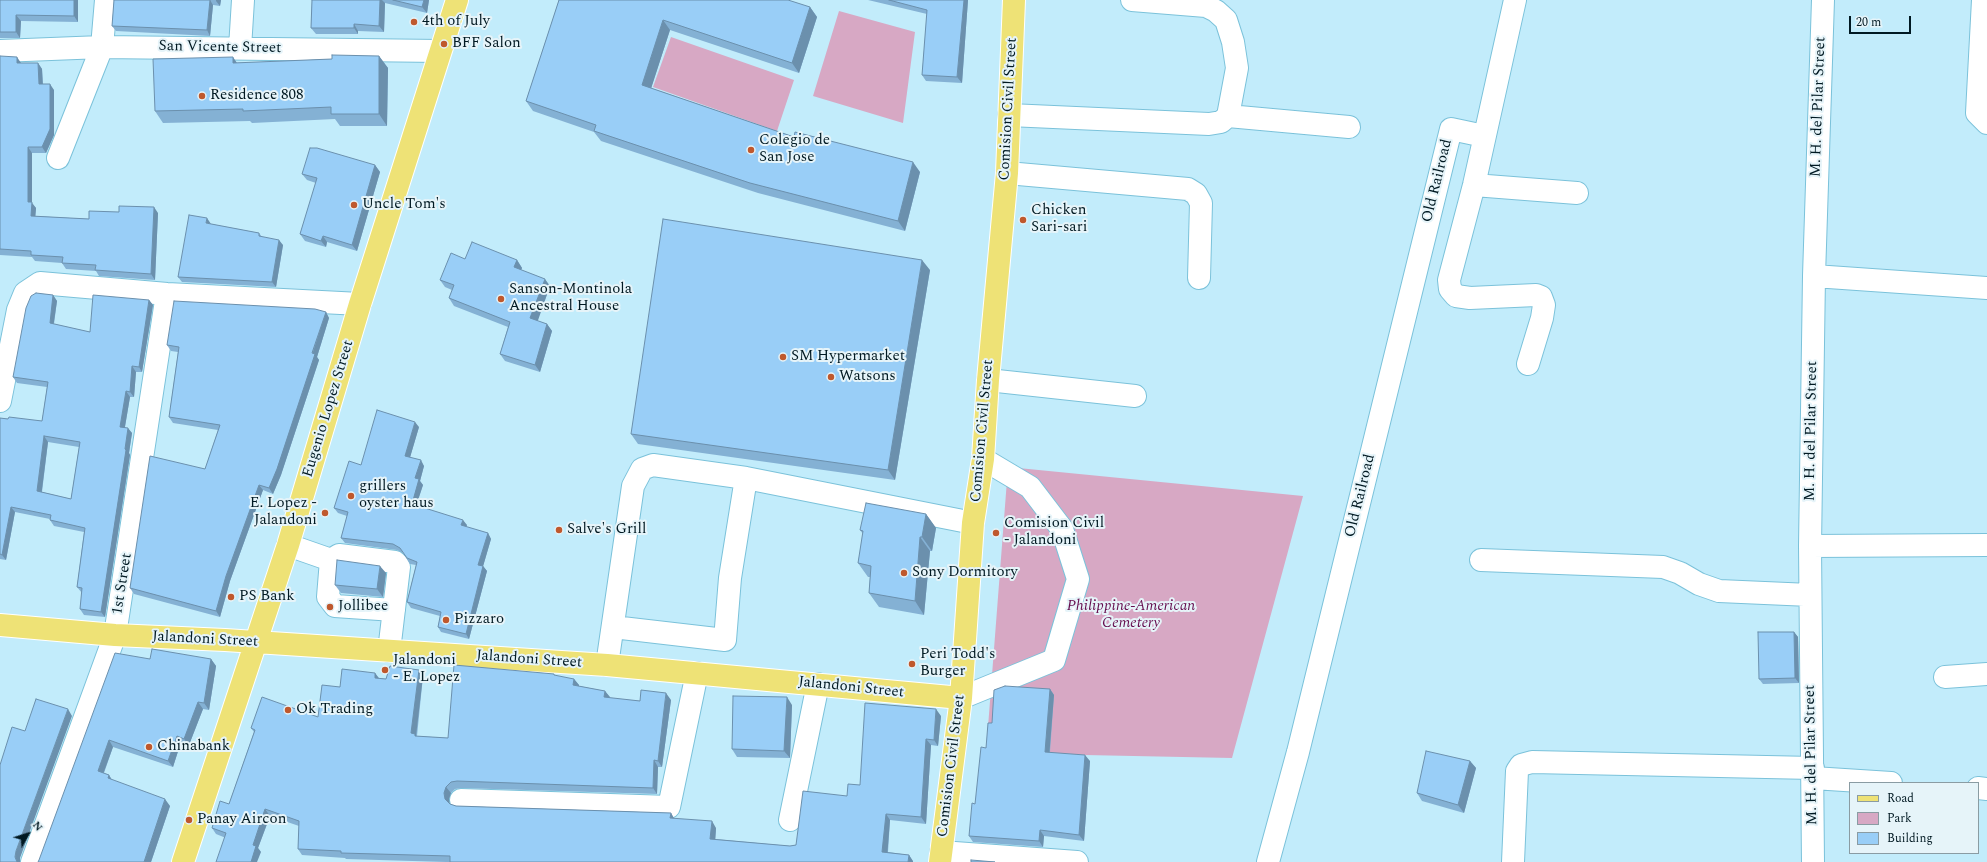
<!DOCTYPE html>
<style>
body{margin:0}
#map{position:relative;width:1987px;height:862px;overflow:hidden;background:#c2ecfb;font-family:Spectral,serif}
canvas{display:block}
.legend{position:absolute;left:1849px;top:782px;width:130px;height:72px;box-sizing:border-box;background:#e6f4f9;border:1px solid #8a9ca3;margin:0;padding:5px 7px;list-style:none;font-size:12px;color:#001922}
.legend li{display:flex;align-items:center;gap:8px;height:20px}
.legend b{width:20px;border:1px solid #8a9ca3}
.north{position:absolute;left:8px;top:814px;width:40px;height:40px;-webkit-text-stroke:3px #e6f4f9;paint-order:stroke;rotate:51deg;font-size:11px;font-weight:700;line-height:16px;text-align:center;color:#001922}
.north::after{content:'';display:block;margin:auto;width:14px;height:18px;background:#001922;clip-path:polygon(50% 0,100% 100%,50% 72%,0 100%)}
.scale{position:absolute;left:1849px;top:16px;width:62px;height:18px;box-sizing:border-box;border:2px solid #001922;border-top:0;padding-left:5px;font-size:12px;line-height:14px;white-space:nowrap;color:#001922;-webkit-text-stroke:3px #e6f4f9;paint-order:stroke}
</style>
<div id="map">
<canvas width="1987" height="862"></canvas>
<ul class="legend">
<li><b style="height:5px;background:#eee276"></b>Road</li>
<li><b style="height:11px;background:#d7a8c4"></b>Park</li>
<li><b style="height:11px;background:#99cef7"></b>Building</li>
</ul>
<div class="north">N</div>
<div class="scale">20 m</div>
</div>
<script>
const ctx = document.querySelector('canvas').getContext('2d');
ctx.lineJoin = 'round';
function fill(path, color) { ctx.fillStyle = color; ctx.fill(path, 'evenodd'); }
const poly = rows => new Path2D(rows.map(r => 'M' + r).join(''));
function strokePath(path, color, width, dash) { ctx.strokeStyle = color; ctx.lineWidth = width; ctx.lineCap = dash ? 'butt' : 'round'; ctx.setLineDash(dash || []); ctx.stroke(path); }
function label(font, color, halo, rows, align = 'center') {
  ctx.font = font + ' Spectral,serif'; ctx.lineWidth = 4; ctx.setLineDash([]); ctx.textBaseline = 'middle'; ctx.strokeStyle = halo; ctx.fillStyle = color; for (const [text, x, y, turn = 0] of rows) {
    ctx.save(); ctx.translate(x, y); ctx.rotate((+turn || 0) * Math.PI / 180); ctx.textAlign = isNaN(turn) ? turn : align; if (halo) ctx.strokeText(text, 0, 0); ctx.fillText(text, 0, 0); ctx.restore();
  }
}
fill(poly([
 [839,11,915,32,903,123,813,96],
 [671,37,794,80,777,131,653,87],
 [1008,467,1303,496,1232,758,986,753]
]), '#d7a8c4');
const minor = poly([
 [1515,0,1474,185,1449,280,1450,289,1456,296,1470,298,1536,295,1541,297,1544,305,1542,318,1528,364],
 [1983,0,1977,113,1987,123],
 [240,48,243,0],
 [0,51,102,47,440,51],
 [1009,115,1209,124,1221,122,1228,116,1237,68,1233,42,1226,20,1216,11,1206,6,1132,0],
 [1228,116,1349,127],
 [58,158,102,47,106,0],
 [1007,173,1188,189,1196,194,1201,203,1199,278],
 [1474,185,1577,193],
 [1814,276,1987,288],
 [988,380,1135,396],
 [0,401,18,310,25,293,40,283,167,294,360,304],
 [288,545,331,560],
 [1810,546,1987,545],
 [331,560,339,555,395,562,397,564,399,567,389,651],
 [331,560,328,597,335,606,394,610],
 [1481,560,1663,567,1680,573,1699,584,1719,591,1810,595],
 [613,627,725,640,730,578,746,478],
 [607,665,633,486,642,469,653,465,746,478,973,523],
 [1945,677,1987,674],
 [961,698,1054,660,1078,579,1062,529,1030,487,983,459],
 [1813,778,1891,783],
 [1978,788,1987,789],
 [461,800,669,807,697,673],
 [790,820,818,684],
 [941,852,1077,862],
 [32,862,115,635,167,294],
 [1268,862,1298,752,1451,129,1484,136],
 [1513,862,1517,771,1521,765,1532,762,1813,768],
 [1813,862,1810,546,1814,276,1823,0]
]);
const major = poly([
 [0,625,115,635,225,640,607,665,961,698],
 [183,862,288,545,360,304,457,0],
 [940,862,961,698,973,523,983,459,988,380,1007,173,1014,0]
]);
strokePath(minor, '#7bc2da', 24);
strokePath(major, '#fff', 24);
strokePath(minor, '#fff', 22);
strokePath(major, '#eee276', 22);
fill(poly([
 [0,0,78,0,78,22,21,21,20,38,0,38],
 [114,0,221,0,220,6,213,5,210,36,116,31,112,26],
 [312,0,429,0,427,13,385,3,384,32,358,31,358,34,316,34,311,28],
 [559,0,810,7,817,17,799,73,670,30,651,88,794,137,920,172,905,231,758,193,601,141,594,132,533,111,526,101],
 [868,0,968,0,962,83,926,81,922,75,927,14],
 [0,56,21,63,38,63,42,69,43,84,54,90,54,135,46,153,32,153,32,203,36,208,35,216,89,219,119,212,158,213,155,280,99,276,96,271,66,269,62,263,35,261,32,257,0,255],
 [379,56,388,68,387,126,340,126,335,119,252,123,250,121,163,123,155,111,237,63,332,59],
 [375,165,380,172,357,251,327,242,326,247,305,241,300,234,316,183,307,180,302,174],
 [211,224,259,233,262,237,283,245,276,287,182,282,178,277],
 [517,260,522,268,521,270,550,286,537,321,547,324,552,331,540,372,505,361,500,354,508,327,454,306,449,298,452,290,445,287,440,280],
 [930,270,895,480,638,444,631,434],
 [53,295,57,301,54,324,90,332,149,300,153,305,142,372,136,372,134,397,130,397,125,427,132,433,129,453,130,455,105,617,84,615,80,609,82,593,77,587,84,532,54,526,50,520,50,519,15,512,6,560,0,559,0,418,8,419,42,421,47,387,17,383,13,377],
 [48,442,79,447,71,499,42,492],
 [326,312,329,318,317,357,319,360,281,475,273,494,263,490,230,581,220,617,134,594,130,588,205,469,218,430,173,423,169,417,178,352,171,351,167,345],
 [419,427,410,457,424,466,420,481,423,485,416,506,467,525,466,527,488,533,491,539,483,566,487,571,469,639,441,632,438,627,440,616,411,608,407,602,416,565,410,564,403,553,397,550,345,543,341,538,347,516,338,513,334,508,361,465],
 [926,514,936,528,932,551,930,551,924,615,879,607,869,593,870,577,868,577,858,563,863,534,860,530],
 [386,573,383,597,341,593,335,585],
 [1794,632,1798,637,1799,683,1763,684,1759,679],
 [150,659,211,659,216,666,209,710,203,709,189,745,181,742,173,767,113,747,104,773,109,775,112,780,170,806,151,862,38,862],
 [419,670,423,676,417,736,448,738,555,676,574,679,579,685,579,686,605,691,610,698,640,701,671,700,662,767,658,767,657,794,461,788,455,789,451,793,449,799,449,804,456,806,671,813,674,819,716,828,715,839,790,846,796,845,847,796,941,716,938,746,931,745,926,824,890,820,888,852,909,855,913,862,446,862,346,859,345,858,302,855,298,849,299,826,270,816,258,848,261,852,216,834,212,828,229,804,254,732,251,728,318,717,340,687,375,673,379,678,386,679],
 [1050,689,1054,695,1050,752,1090,761,1084,841,1044,836,1043,847,973,842,969,836,986,748,992,723],
 [792,705,790,758,737,757,732,749],
 [1470,761,1476,768,1464,813,1422,801,1417,793]
]), '#84b1d4');
fill(poly([
 [74,0,78,0,78,22,74,16],
 [210,0,213,5,210,36,207,30],
 [216,0,221,0,220,6,216,1],
 [380,0,382,0,385,3,384,32,379,26],
 [424,0,429,0,427,13,422,7],
 [964,0,968,0,962,83,957,77],
 [810,7,817,17,799,73,792,63],
 [16,15,21,21,20,38,16,32],
 [663,20,670,30,649,95,642,85],
 [354,24,358,31,358,34,354,28],
 [379,56,388,68,387,126,379,114],
 [17,57,21,63,21,70,17,63],
 [233,57,241,69,233,63],
 [38,63,42,69,43,90,39,84],
 [50,84,54,90,54,135,46,153,42,147],
 [28,147,32,153,32,203,36,208,35,222,31,216,28,202],
 [913,162,920,172,905,231,898,221],
 [375,165,380,172,357,251,352,245],
 [154,207,158,213,155,280,151,274],
 [207,218,211,224,206,223],
 [323,236,327,242,326,247,321,241],
 [279,240,283,245,276,287,272,282],
 [517,260,522,268,519,274,514,267],
 [922,260,930,270,895,480,888,470],
 [545,279,550,286,536,326,530,318],
 [53,295,57,301,53,328,50,323],
 [149,300,153,305,142,372,139,367],
 [326,312,329,318,317,357,319,360,281,475,273,494,269,488],
 [547,324,552,331,540,372,535,365],
 [132,366,136,372,134,397,130,392],
 [126,391,130,397,124,432,120,427],
 [415,422,419,427,409,461,405,456],
 [128,428,132,433,129,453,130,455,105,617,101,612],
 [44,436,48,442,41,497,37,491],
 [421,460,424,466,420,481,423,485,415,509,412,504,415,478],
 [259,485,263,490,230,581,220,617,216,611,226,576],
 [11,507,15,512,6,560,2,555],
 [926,514,936,528,932,551,922,537],
 [463,520,467,525,465,530,461,525],
 [488,533,491,539,482,570,478,565],
 [920,537,930,551,924,615,915,601],
 [380,566,386,573,383,597,377,589],
 [483,566,487,571,469,639,466,634],
 [1794,632,1798,637,1799,683,1795,678],
 [211,659,216,666,209,710,204,703],
 [419,670,423,676,416,736,420,740,411,733],
 [375,673,380,680,375,678],
 [574,679,579,685,578,692,573,685],
 [1050,689,1054,695,1049,758,1045,752],
 [605,691,610,697,609,703,604,697],
 [666,693,671,700,662,767,658,761],
 [787,697,792,705,790,758,784,751],
 [198,702,203,709,189,745,184,739],
 [68,709,72,716,20,858,20,862,17,862,15,857,16,851],
 [936,709,941,716,938,746,934,740],
 [177,736,181,742,173,767,168,761],
 [926,739,931,745,926,824,921,817],
 [109,740,113,747,102,777,98,771],
 [1085,755,1090,761,1084,841,1079,835],
 [654,760,658,767,657,794,653,788],
 [1470,761,1476,768,1464,813,1458,805],
 [109,775,113,782,108,778],
 [446,787,451,793,449,799,450,806,445,799,444,793],
 [165,799,170,806,151,862,144,862],
 [265,809,270,816,258,848,261,852,257,862,251,862,253,845],
 [671,813,675,820,670,818],
 [886,814,890,820,887,858,882,852],
 [712,821,716,828,715,845,710,839],
 [1040,830,1044,836,1043,847,1039,841],
 [909,855,913,861,913,862,908,862]
]), '#6b90ad');
const building = poly([
 [0,0,74,0,74,16,16,15,16,32,0,32,0,0],
 [114,0,210,0,207,30,112,26,114,0],
 [312,0,380,0,379,26,354,24,354,28,311,28,312,0],
 [393,0,424,0,422,7,393,0],
 [559,0,788,0,810,7,792,63,663,20,642,85,794,137,795,132,913,162,898,221,750,183,594,131,596,125,526,101,559,0],
 [889,0,964,0,957,77,922,75,927,10,889,0],
 [332,55,379,56,379,114,331,114,331,107,243,111,243,109,155,111,153,59,233,57,233,63,332,59,332,55],
 [0,56,17,57,17,63,38,63,39,84,50,84,50,129,42,147,28,147,28,202,32,202,31,216,89,219,89,211,119,212,119,206,154,207,151,274,95,270,96,265,62,263,63,257,31,255,31,251,0,249,0,56],
 [310,148,317,148,375,165,352,245,323,236,321,241,300,234,317,178,302,174,310,148],
 [189,215,207,218,206,223,259,233,259,236,279,240,272,282,178,277,189,215],
 [663,219,922,260,888,470,631,434,663,219],
 [472,242,517,260,514,267,545,279,530,318,547,324,535,365,500,354,510,322,449,298,454,285,440,280,451,253,465,259,472,242],
 [36,293,53,295,50,323,90,332,93,295,149,300,139,367,132,366,130,392,126,391,120,427,128,428,125,449,126,450,101,612,80,609,82,588,77,587,85,528,50,520,51,515,11,507,2,555,0,554,0,418,8,419,9,417,42,421,48,382,13,377,26,308,31,296,36,293],
 [44,436,80,442,71,499,37,491,44,436],
 [174,301,315,309,326,312,312,353,315,354,277,469,269,488,259,485,226,576,216,611,130,588,150,456,205,469,220,425,169,417,179,347,167,345,174,301],
 [377,410,415,422,405,456,421,460,415,478,419,479,412,504,463,520,461,525,488,533,478,565,483,566,466,634,438,627,441,612,407,602,417,562,407,558,400,548,393,544,341,538,348,512,334,508,349,461,361,465,377,410],
 [866,503,926,514,922,537,920,537,915,601,869,593,871,566,858,563,863,531,860,530,866,503],
 [337,560,380,566,377,589,335,585,337,560],
 [1758,632,1794,632,1795,678,1759,679,1758,632],
 [152,649,211,659,204,703,198,702,184,739,177,736,168,761,109,740,98,771,109,775,108,778,165,799,144,862,38,862,39,860,115,653,150,659,152,649],
 [454,665,554,674,554,675,574,679,573,685,605,691,604,697,640,701,641,690,666,693,658,761,654,760,653,788,457,781,451,782,446,787,444,793,445,799,450,804,456,806,671,813,670,818,712,821,710,839,790,846,796,845,803,791,847,796,848,784,860,785,865,703,936,709,934,740,926,739,921,817,886,814,882,852,909,855,908,862,450,862,450,856,341,853,341,851,298,849,299,821,265,809,253,845,256,846,251,862,216,862,226,833,212,828,220,801,229,804,255,730,251,728,262,697,318,717,322,685,340,687,342,669,375,673,375,678,386,679,390,666,419,670,411,733,415,734,415,736,448,738,454,665],
 [1005,686,1050,689,1045,752,1085,755,1079,835,1040,830,1039,841,969,836,972,803,975,804,981,747,986,748,988,723,992,723,994,690,1005,686],
 [733,696,787,697,784,751,732,749,733,696],
 [36,699,68,709,16,851,15,857,17,862,0,862,0,765,12,727,25,731,36,699],
 [1426,751,1470,761,1458,805,1417,793,1426,751],
 [971,860,995,862,971,862,971,860]
]);
fill(building, '#99cef7');
strokePath(building, '#6b90ad', 1);
for (const [x, y, r, color] of [
 [414,22,4,"#bf582d"],
 [444,44,4,"#bf582d"],
 [202,96,4,"#bf582d"],
 [751,150,4,"#bf582d"],
 [354,205,4,"#bf582d"],
 [1023,220,4,"#bf582d"],
 [501,299,4,"#bf582d"],
 [783,357,4,"#bf582d"],
 [831,377,4,"#bf582d"],
 [351,496,4,"#bf582d"],
 [325,513,4,"#bf582d"],
 [559,530,4,"#bf582d"],
 [996,533,4,"#bf582d"],
 [904,573,4,"#bf582d"],
 [231,597,4,"#bf582d"],
 [330,607,4,"#bf582d"],
 [446,620,4,"#bf582d"],
 [912,664,4,"#bf582d"],
 [385,670,4,"#bf582d"],
 [288,710,4,"#bf582d"],
 [149,747,4,"#bf582d"],
 [189,820,4,"#bf582d"]
]) { const dot = new Path2D(); dot.arc(x, y, r, 0, 2 * Math.PI); ctx.fillStyle = color; ctx.fill(dot); strokePath(dot, '#e6f4f9', 1.5); }
label('15px', '#001922', '#e6f4f9', [
 ["4th of July",422,22],
 ["BFF Salon",452,44],
 ["Residence 808",210,96],
 ["Colegio de",759,141],
 ["San Jose",759,158],
 ["Uncle Tom's",362,205],
 ["Chicken",1031,211],
 ["Sari-sari",1031,228],
 ["Sanson-Montinola",509,290],
 ["Ancestral House",509,307],
 ["SM Hypermarket",791,357],
 ["Watsons",839,377],
 ["grillers",359,487],
 ["oyster haus",359,504],
 ["E. Lopez -",317,504,"right"],
 ["Jalandoni",317,521,"right"],
 ["Comision Civil",1004,524],
 ["- Jalandoni",1004,541],
 ["Salve's Grill",567,530],
 ["Sony Dormitory",912,573],
 ["PS Bank",239,597],
 ["Jollibee",338,607],
 ["Pizzaro",454,620],
 ["Peri Todd's",920,655],
 ["Burger",920,672],
 ["Jalandoni",393,661],
 ["- E. Lopez",393,678],
 ["Ok Trading",296,710],
 ["Chinabank",157,747],
 ["Panay Aircon",197,820]
], 'left');
label('15px', '#001922', '#e6f4f9', [
 ["San Vicente Street",220,48,1],
 ["M. H. del Pilar Street",1819,107,-88],
 ["Comision Civil Street",1009,109,-87],
 ["Old Railroad",1438,181,-76],
 ["Eugenio Lopez Street",329,409,-73],
 ["Comision Civil Street",983,431,-85],
 ["M. H. del Pilar Street",1812,431,-89],
 ["Old Railroad",1361,496,-76],
 ["1st Street",123,584,-81],
 ["Jalandoni Street",205,640,3],
 ["Jalandoni Street",529,660,4],
 ["Jalandoni Street",851,688,6],
 ["M. H. del Pilar Street",1812,755,-91],
 ["Comision Civil Street",952,766,-83]
]);
label('italic 15px', '#660e4f', '#e6f4f9', [
 ["Philippine-American",1131,607],
 ["Cemetery",1131,624]
]);
</script>
